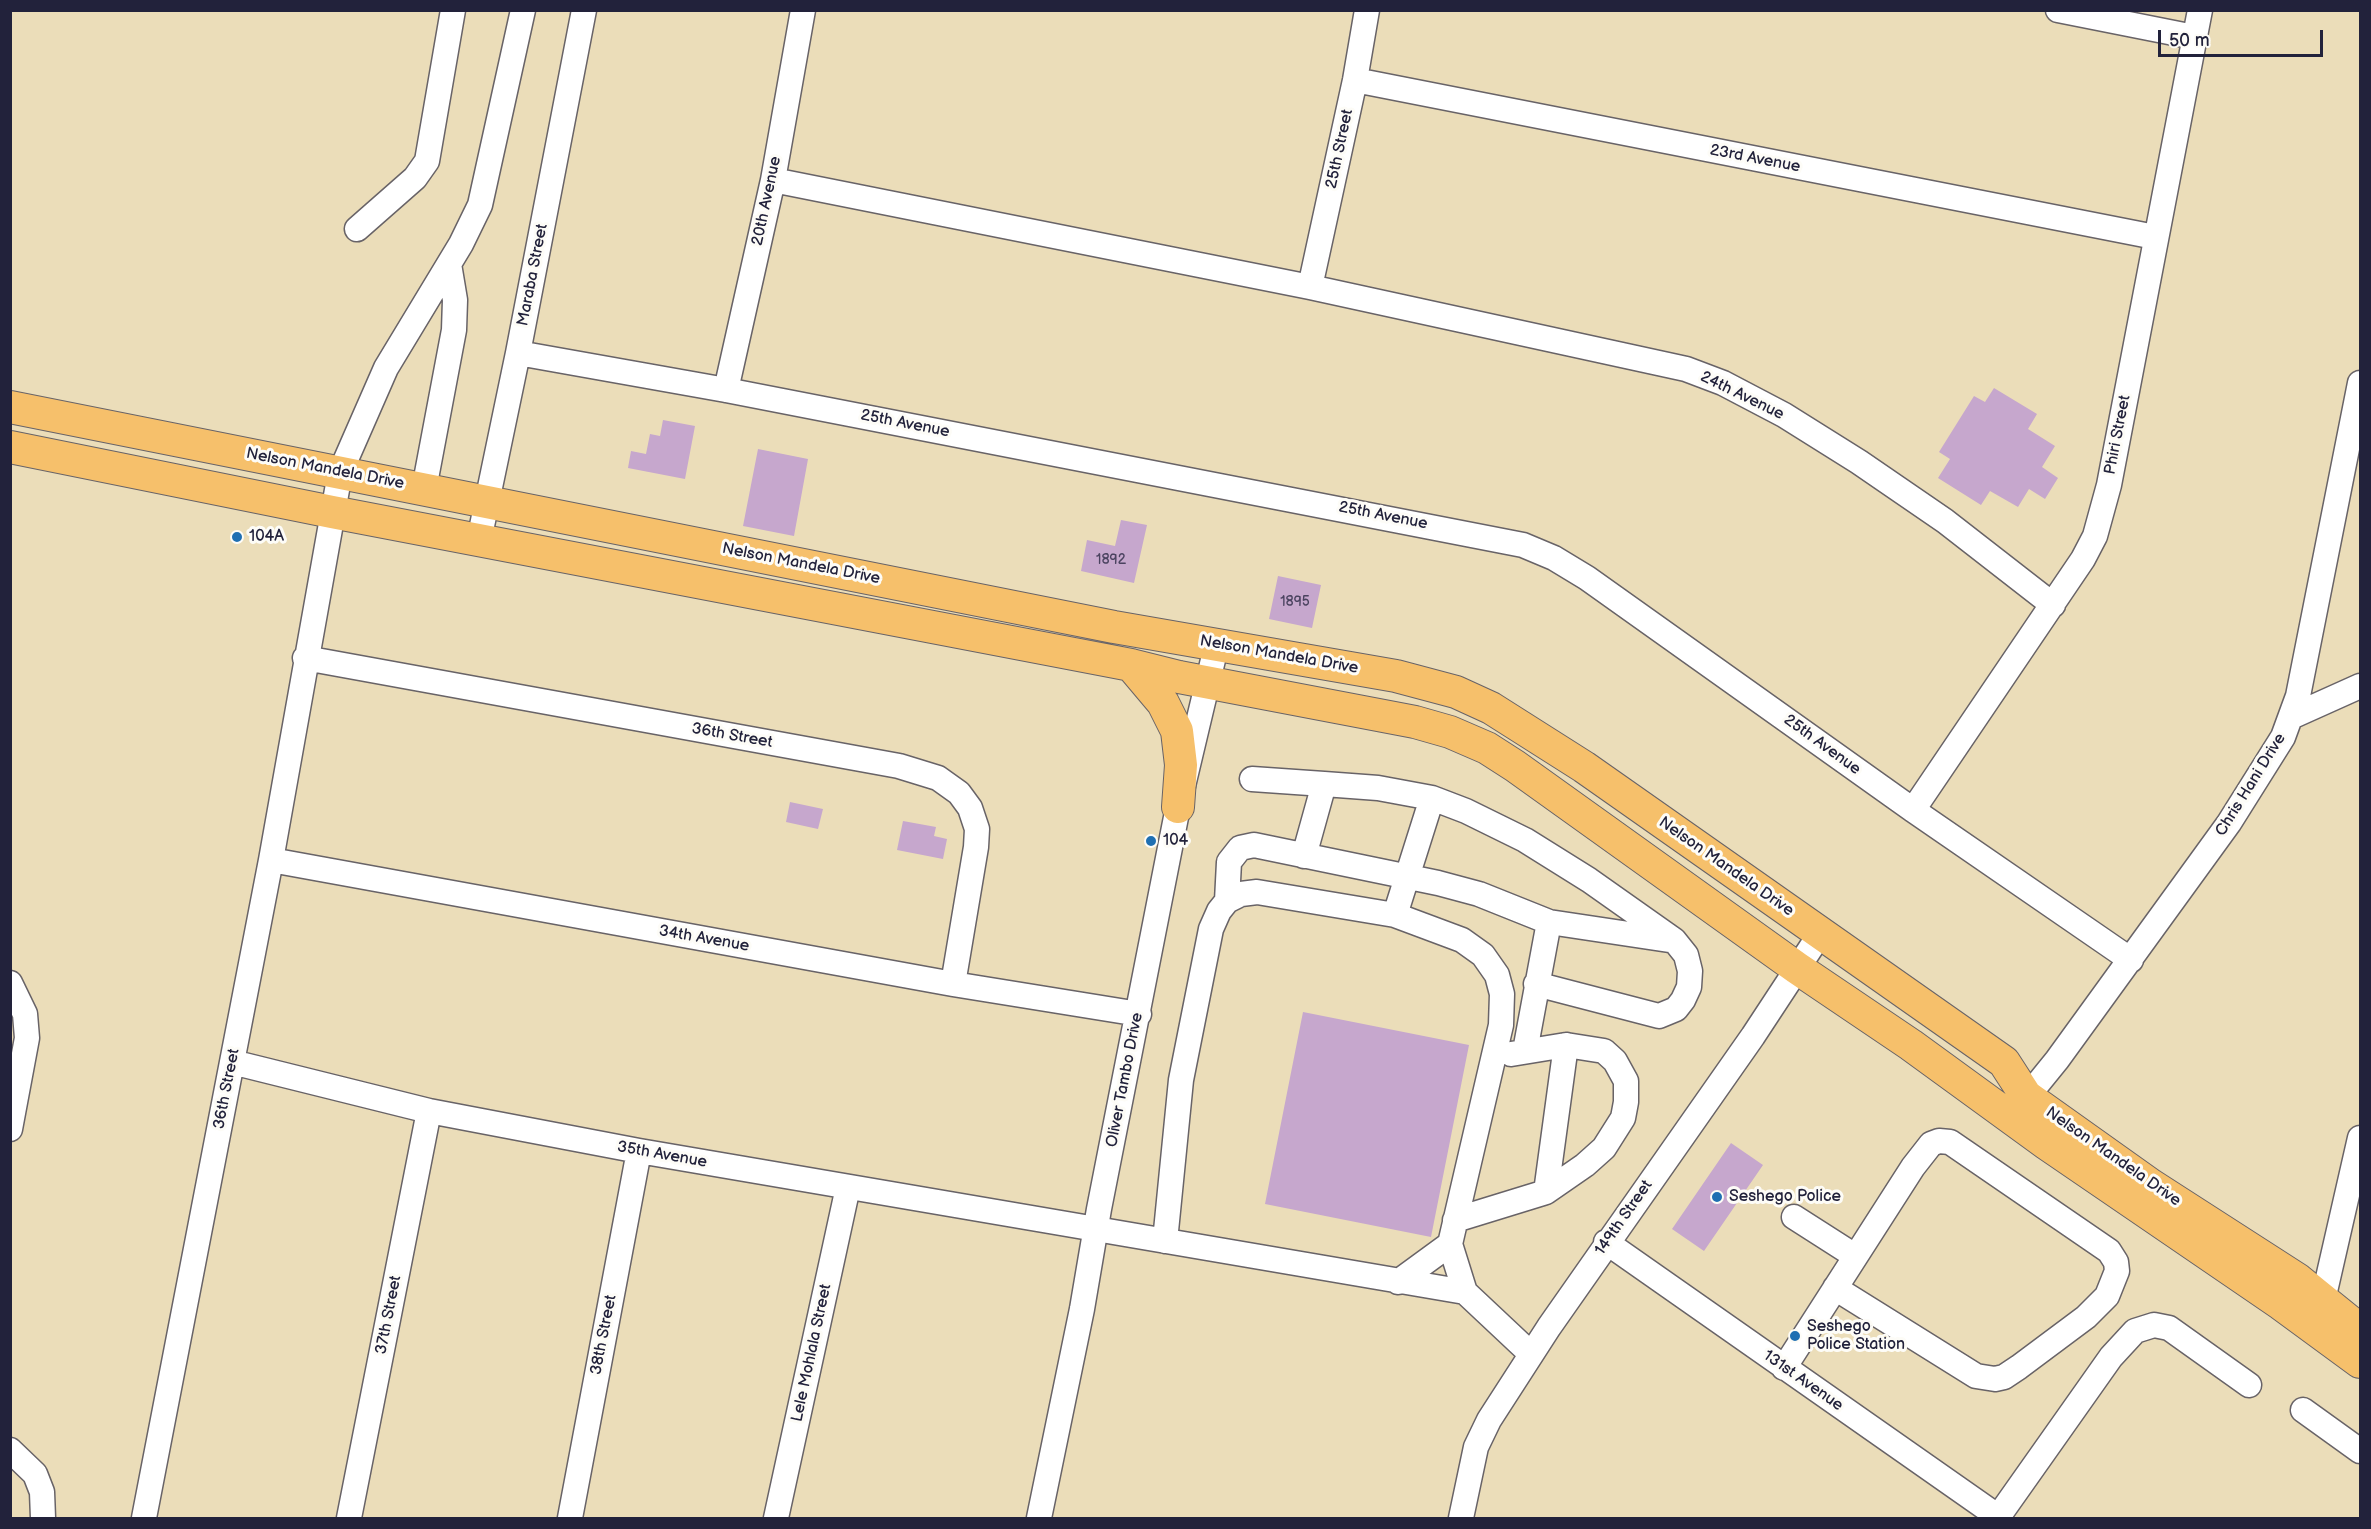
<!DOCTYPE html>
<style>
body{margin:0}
#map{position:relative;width:2371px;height:1529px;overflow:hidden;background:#ebddb9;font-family:"Balsamiq Sans",sans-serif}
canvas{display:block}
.frame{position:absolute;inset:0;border:12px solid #22223b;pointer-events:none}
.scale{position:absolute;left:2158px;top:30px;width:165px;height:27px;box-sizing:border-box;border:3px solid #22223b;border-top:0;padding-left:8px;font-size:18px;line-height:21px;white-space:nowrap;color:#22223b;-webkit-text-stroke:4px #fdfcf7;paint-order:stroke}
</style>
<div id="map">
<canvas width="2371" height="1529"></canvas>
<div class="frame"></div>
<div class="scale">50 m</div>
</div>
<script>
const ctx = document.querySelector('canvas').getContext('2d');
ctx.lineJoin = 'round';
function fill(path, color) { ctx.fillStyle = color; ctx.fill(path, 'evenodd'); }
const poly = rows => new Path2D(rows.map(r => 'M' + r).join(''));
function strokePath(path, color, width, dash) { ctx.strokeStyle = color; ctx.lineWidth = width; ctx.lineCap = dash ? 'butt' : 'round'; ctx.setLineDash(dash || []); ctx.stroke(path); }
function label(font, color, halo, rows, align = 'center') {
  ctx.font = font + ' "Balsamiq Sans",sans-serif'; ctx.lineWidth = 6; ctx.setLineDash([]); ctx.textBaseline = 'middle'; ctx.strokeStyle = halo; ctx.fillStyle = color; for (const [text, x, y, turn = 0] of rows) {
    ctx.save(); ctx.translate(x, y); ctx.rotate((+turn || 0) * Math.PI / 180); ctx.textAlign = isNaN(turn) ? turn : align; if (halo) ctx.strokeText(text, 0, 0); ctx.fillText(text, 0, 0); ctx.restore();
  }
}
fill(poly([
 [1994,388,2037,414,2028,429,2055,446,2042,467,2058,478,2045,499,2029,489,2018,507,1990,491,1981,505,1938,478,1950,459,1939,452,1974,396,1985,402],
 [663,420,695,426,685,479,628,468,631,451,646,454,650,434,660,436],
 [758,449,808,459,794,536,743,526],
 [1121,520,1147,525,1134,583,1081,571,1087,540,1115,546],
 [1278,576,1321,585,1312,628,1269,619],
 [790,802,823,809,818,829,786,822],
 [903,821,936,827,934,836,947,839,943,859,897,850],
 [1303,1012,1469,1045,1431,1237,1265,1204],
 [1731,1143,1763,1165,1704,1251,1672,1229]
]), '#c6a7cd');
const minor = poly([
 [2058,10,2194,37],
 [1355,80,2155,237],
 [773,180,1310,287,1686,369,1723,383,1784,415,1859,462,1945,521,2053,605],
 [357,229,415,178,427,161,453,10],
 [1310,287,1355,80,1367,10],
 [518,353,726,390,1523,545,1554,558,1587,578,1913,810,2131,960],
 [726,390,773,180,803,10],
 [424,489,454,330,455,300,449,264],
 [479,540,518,353,584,10],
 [305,658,899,766,938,778,959,793,970,808,977,829,976,847,953,984],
 [2291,717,2360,686],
 [1252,779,1324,784],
 [1913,810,2083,559,2095,536,2109,485,2200,10],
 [1304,856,1324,784,1378,788,1432,798,1466,811,1525,840,1589,880,1674,940,1686,955,1690,971,1689,987,1683,1000,1676,1009,1659,1016,1536,984],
 [271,860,953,984,1139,1014],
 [1227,901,1229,862,1240,848,1254,845,1438,883,1479,894,1549,922,1525,1051],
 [1395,915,1432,798],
 [1549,922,1669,940],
 [10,983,25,1014,27,1038,10,1129],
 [232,1062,429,1111,639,1151,1465,1292],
 [2018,1108,2057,1060,2229,823,2283,737,2298,696,2360,383],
 [1546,1192,1566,1045],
 [1794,1217,1855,1256],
 [1455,1220,1546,1192,1585,1165,1604,1148,1623,1118,1626,1102,1626,1081,1615,1061,1604,1051,1566,1045,1511,1054],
 [1165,1241,1181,1080,1211,929,1219,911,1227,901,1241,894,1257,892,1395,915,1462,940,1483,955,1497,975,1502,994,1501,1025,1450,1244,1465,1292,1531,1354],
 [1606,1242,2000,1518],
 [1398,1282,1450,1244],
 [2323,1300,2360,1138],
 [1784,1368,1913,1167,1931,1144,1939,1141,1950,1142,2109,1251,2116,1262,2117,1271,2107,1296,2086,1317,2019,1367,2004,1377,1995,1379,1976,1376,1835,1288],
 [2303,1410,2360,1451],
 [10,1450,35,1474,42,1492,43,1518],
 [1998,1517,2111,1357,2135,1331,2154,1325,2169,1328,2249,1385],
 [144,1518,271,860,340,473,386,368,461,244,480,205,523,10],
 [349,1518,429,1111],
 [570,1518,639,1151],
 [776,1518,848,1187],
 [1039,1518,1082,1309,1099,1209,1178,807,1217,643],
 [1461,1518,1476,1447,1489,1420,1549,1327,1753,1036,1820,934]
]);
const major = poly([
 [10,407,1114,627,1396,676,1456,692,1491,708,1584,767,2004,1062,2026,1096,2151,1185,2297,1279,2360,1330],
 [10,447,332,512,1131,665,1179,677,1415,722,1450,732,1487,748,1515,766,1797,968,1911,1045,2047,1144,2281,1304,2360,1362],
 [1131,665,1163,703,1177,731,1181,765,1178,807]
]);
strokePath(minor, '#686367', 27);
strokePath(major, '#686367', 34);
strokePath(minor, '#fff', 24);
strokePath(major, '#f6c06b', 32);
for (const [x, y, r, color] of [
 [237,537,6,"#1f6fb2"],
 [1151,841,6,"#1f6fb2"],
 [1717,1197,6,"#1f6fb2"],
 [1795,1336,6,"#1f6fb2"]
]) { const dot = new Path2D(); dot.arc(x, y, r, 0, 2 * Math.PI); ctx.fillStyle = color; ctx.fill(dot); strokePath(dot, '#fdfcf7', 2); }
label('14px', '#4b4360', null, [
 ["1892",1111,560],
 ["1895",1295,602]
]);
label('16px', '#22223b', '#fdfcf7', [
 ["25th Street",1340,149,-78],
 ["23rd Avenue",1755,159,11],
 ["20th Avenue",767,201,-78],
 ["Maraba Street",533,275,-79],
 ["24th Avenue",1742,396,26],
 ["25th Avenue",905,424,11],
 ["Phiri Street",2118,435,-79],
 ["Nelson Mandela Drive",325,469,11],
 ["25th Avenue",1383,516,11],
 ["Nelson Mandela Drive",801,564,11],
 ["Nelson Mandela Drive",1279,655,10],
 ["36th Street",732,736,10],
 ["25th Avenue",1822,745,36],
 ["Chris Hani Drive",2251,785,-58],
 ["Nelson Mandela Drive",1726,867,35],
 ["34th Avenue",704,939,10],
 ["Oliver Tambo Drive",1125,1080,-79],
 ["36th Street",227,1089,-79],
 ["35th Avenue",662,1155,10],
 ["Nelson Mandela Drive",2113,1157,35],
 ["149th Street",1624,1218,-55],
 ["37th Street",389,1315,-79],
 ["38th Street",604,1335,-79],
 ["Lele Mohlala Street",812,1353,-78],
 ["131st Avenue",1803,1381,35]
]);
label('16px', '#22223b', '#fdfcf7', [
 ["104A",249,537],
 ["104",1163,841],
 ["Seshego Police",1729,1197],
 ["Seshego",1807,1327],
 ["Police Station",1807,1345]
], 'left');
</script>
